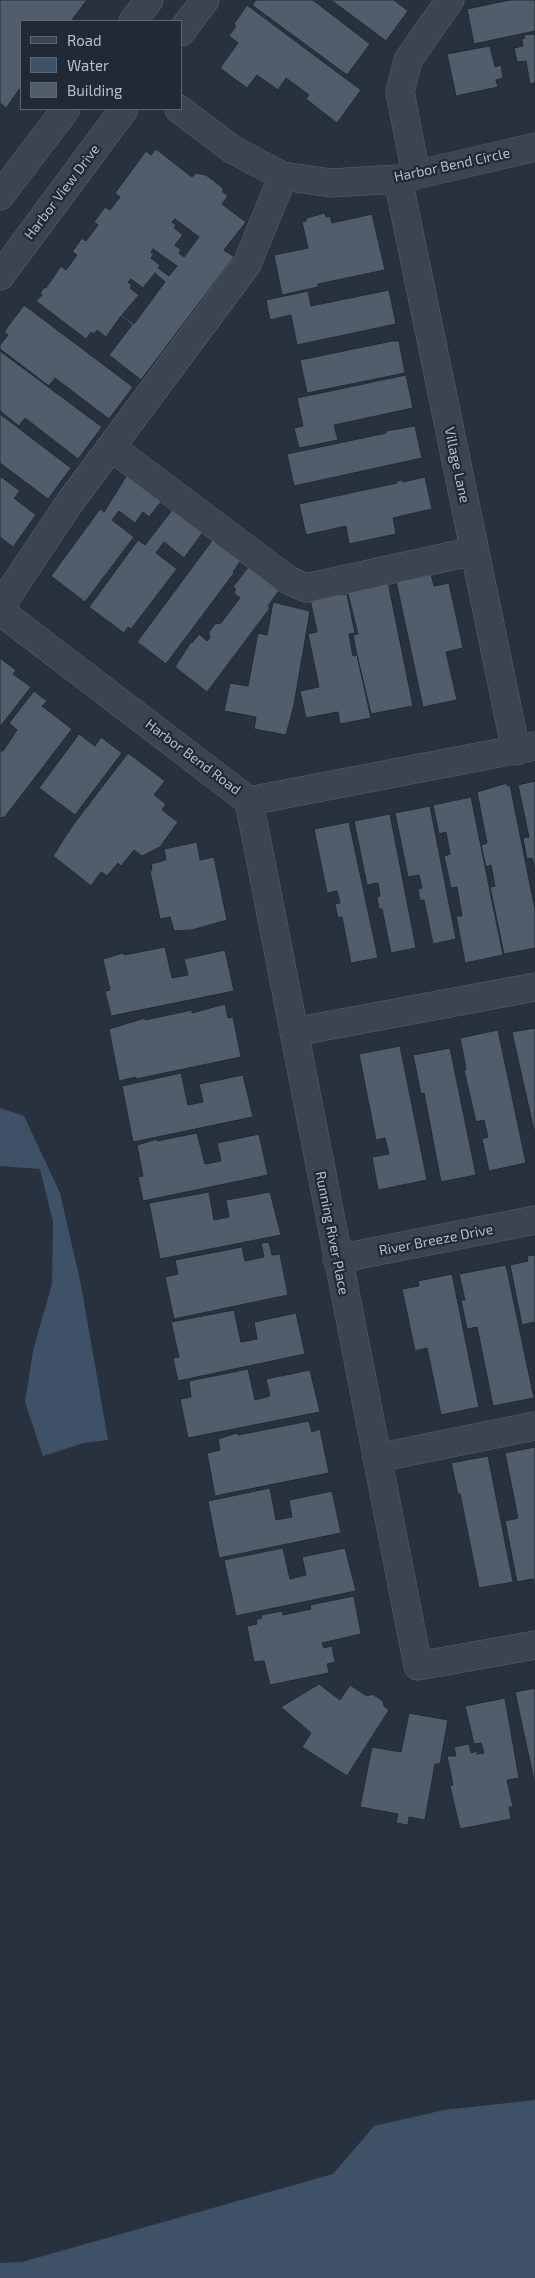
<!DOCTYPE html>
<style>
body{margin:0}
#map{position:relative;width:535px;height:2278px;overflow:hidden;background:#28323f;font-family:"Exo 2",sans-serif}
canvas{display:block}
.legend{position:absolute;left:20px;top:20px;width:162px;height:90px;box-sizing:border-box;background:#202935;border:1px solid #5d6571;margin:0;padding:6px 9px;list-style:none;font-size:15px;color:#b8bfca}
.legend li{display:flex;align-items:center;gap:10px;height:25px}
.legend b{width:25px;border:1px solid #5d6571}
</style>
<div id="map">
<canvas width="535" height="2278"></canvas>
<ul class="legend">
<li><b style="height:6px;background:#3c444f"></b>Road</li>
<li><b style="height:14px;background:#3f5167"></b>Water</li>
<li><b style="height:14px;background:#515d6a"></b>Building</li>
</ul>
</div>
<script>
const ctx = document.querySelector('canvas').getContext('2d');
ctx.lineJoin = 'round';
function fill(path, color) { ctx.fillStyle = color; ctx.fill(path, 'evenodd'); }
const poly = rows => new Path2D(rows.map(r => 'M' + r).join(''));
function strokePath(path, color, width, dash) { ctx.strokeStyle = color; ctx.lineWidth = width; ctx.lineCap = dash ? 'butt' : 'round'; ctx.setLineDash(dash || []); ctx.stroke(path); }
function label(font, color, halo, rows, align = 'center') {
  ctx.font = font + ' "Exo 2",sans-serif'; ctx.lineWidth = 4.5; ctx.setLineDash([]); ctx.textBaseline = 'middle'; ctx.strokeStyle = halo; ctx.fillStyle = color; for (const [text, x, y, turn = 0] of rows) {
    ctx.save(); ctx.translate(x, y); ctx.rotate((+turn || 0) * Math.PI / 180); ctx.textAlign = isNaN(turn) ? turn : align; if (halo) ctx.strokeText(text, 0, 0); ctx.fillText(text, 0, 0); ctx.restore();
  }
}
fill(poly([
 [0,1108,24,1116,60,1193,81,1285,108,1440,84,1443,43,1456,25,1402,33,1351,52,1284,53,1222,40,1169,0,1166],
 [535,2100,535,2278,0,2278,0,2263,22,2262,333,2174,374,2126,444,2110]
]), '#3f5167');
const building = poly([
 [0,0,87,0,71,21,21,21,21,87,6,108,0,103,0,0],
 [256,0,313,0,370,44,347,75,252,5,256,0],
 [331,0,394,0,408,11,386,41,331,0],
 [510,0,535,0,535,31,474,44,467,9,510,0],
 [247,5,361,90,337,123,306,99,309,95,286,78,278,90,257,75,247,88,220,68,238,43,229,36,236,26,234,24,247,5],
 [533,34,535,36,535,83,530,84,526,61,517,62,514,48,523,46,522,39,525,38,524,35,533,34],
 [490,46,495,67,501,65,503,78,496,80,498,87,456,96,447,54,490,46],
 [156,149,192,177,196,173,206,175,223,188,223,192,228,196,222,204,246,222,224,250,234,257,141,380,109,355,132,325,121,316,106,337,97,330,94,334,91,332,86,339,36,301,42,295,40,293,45,287,46,288,61,266,66,270,77,255,72,252,82,238,86,241,98,225,94,222,105,207,110,210,120,197,115,193,146,151,151,155,156,149],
 [175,219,199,237,184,257,179,253,181,250,175,245,183,235,174,228,176,225,172,222,175,219],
 [153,249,177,266,169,276,158,268,160,265,151,258,154,254,151,252,153,249],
 [155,273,165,282,134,324,122,315,139,295,130,288,132,285,128,282,131,279,143,288,155,273],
 [325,213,326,217,330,216,332,223,372,214,385,270,318,284,318,287,282,295,274,255,308,248,302,222,306,221,306,218,325,213],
 [389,290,396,324,297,345,291,315,270,320,266,300,308,291,311,306,389,290],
 [24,305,133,387,109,419,55,378,49,386,0,349,0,345,8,335,4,332,24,305],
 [392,341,399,341,405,373,307,393,300,360,392,341],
 [0,351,102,427,78,459,25,418,19,426,0,411,0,351],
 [406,375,413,408,334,425,338,440,299,448,294,428,303,426,297,398,406,375],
 [0,414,71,468,48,499,0,463,0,414],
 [415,426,422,458,294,486,287,454,386,433,386,431,415,426],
 [129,472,164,498,149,517,143,512,135,523,119,511,112,520,134,537,85,602,51,576,100,509,104,512,129,472],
 [0,476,20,491,14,498,36,515,13,547,0,537,0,476],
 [425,477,432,509,393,518,396,534,349,544,346,526,306,535,299,504,397,483,396,481,403,480,403,482,425,477],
 [176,505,206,528,184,558,164,542,156,553,177,569,131,629,128,627,124,633,89,607,138,540,145,545,176,505],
 [214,538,242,559,233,572,234,573,166,664,137,642,214,538],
 [252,562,283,585,268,606,270,608,207,692,175,667,191,642,192,643,199,634,207,641,210,638,209,632,215,624,221,623,240,598,234,593,236,589,233,587,252,562],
 [431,574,434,586,449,583,463,648,446,652,457,700,423,707,396,581,431,574],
 [387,577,413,706,371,714,357,655,353,635,358,634,346,586,387,577],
 [342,593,343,595,347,594,355,633,349,634,353,656,357,655,371,718,340,724,338,712,306,718,300,691,319,687,308,634,317,632,310,599,342,593],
 [273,602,310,611,294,705,286,735,254,729,256,717,224,711,230,683,248,686,258,633,267,635,273,602],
 [0,658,16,670,13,674,31,687,0,727,0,658],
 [34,691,47,701,42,706,72,729,4,818,2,817,0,819,0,751,3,751,17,730,9,723,34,691],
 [79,734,95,746,101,737,122,753,75,815,39,788,79,734],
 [128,753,165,781,154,795,166,804,162,810,178,822,160,847,142,856,134,850,121,866,118,863,107,876,101,872,91,886,53,856,73,825,128,753],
 [535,781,535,871,532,858,527,859,523,838,529,837,518,785,535,781],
 [507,783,507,786,510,785,535,909,535,948,504,954,490,887,495,886,491,865,486,867,481,845,487,843,477,792,507,783],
 [471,797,503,955,465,963,456,916,462,916,457,887,451,888,444,856,450,854,446,832,439,834,433,805,471,797],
 [430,806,456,939,433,944,424,900,420,901,418,889,422,888,419,875,408,877,395,813,430,806],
 [390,814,416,948,391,953,382,909,379,909,377,897,380,896,378,883,367,885,354,821,390,814],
 [349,822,378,958,351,963,342,917,338,918,335,904,340,903,337,891,327,893,314,829,349,822],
 [197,842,200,860,214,857,227,920,192,930,174,931,170,917,160,919,150,871,152,870,151,864,166,860,164,849,197,842],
 [165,947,172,978,188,975,184,959,225,950,234,991,111,1016,105,991,110,990,103,959,123,953,124,955,165,947],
 [225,1004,228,1018,233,1017,241,1057,136,1079,136,1077,119,1081,109,1029,145,1018,145,1020,192,1010,192,1013,225,1004],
 [535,1028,535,1135,512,1032,535,1028],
 [498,1030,526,1163,489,1171,482,1139,488,1137,484,1120,476,1122,464,1070,466,1070,465,1063,460,1038,498,1030],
 [400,1046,427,1180,378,1190,372,1157,389,1154,385,1138,376,1140,359,1054,400,1046],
 [450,1048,476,1175,441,1182,424,1093,421,1094,413,1055,450,1048],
 [181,1073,188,1105,203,1102,199,1084,243,1075,253,1117,133,1142,122,1086,181,1073],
 [197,1133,205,1164,221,1161,217,1143,259,1134,268,1175,143,1201,138,1177,143,1176,137,1145,157,1139,157,1141,197,1133],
 [209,1192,214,1220,229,1217,226,1200,270,1192,281,1235,160,1259,149,1203,209,1192],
 [269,1242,272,1255,280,1254,288,1295,174,1319,165,1277,178,1274,175,1260,242,1247,245,1261,264,1257,261,1243,269,1242],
 [535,1255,535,1325,534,1322,522,1325,510,1265,528,1261,527,1256,535,1255],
 [506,1265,534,1398,493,1406,477,1327,467,1329,461,1300,465,1300,459,1274,506,1265],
 [452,1274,479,1407,441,1415,427,1348,415,1351,402,1289,419,1286,418,1281,452,1274],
 [234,1310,241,1342,257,1339,254,1322,296,1313,305,1354,178,1381,173,1358,179,1357,171,1322,234,1310],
 [248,1369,255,1400,270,1396,266,1379,310,1370,320,1412,188,1438,180,1399,191,1397,189,1381,248,1369],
 [309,1421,312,1432,320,1429,329,1473,215,1496,207,1453,220,1450,218,1439,237,1433,238,1435,309,1421],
 [535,1447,535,1584,534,1584,533,1579,517,1582,505,1521,518,1518,505,1453,535,1447],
 [488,1456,513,1582,479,1588,460,1494,458,1494,451,1463,488,1456],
 [270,1488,276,1520,292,1517,289,1500,332,1491,341,1533,219,1558,208,1501,270,1488],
 [283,1548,290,1579,306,1575,302,1557,345,1548,356,1591,236,1616,224,1560,283,1548],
 [354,1596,361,1634,322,1643,324,1648,332,1646,335,1662,327,1664,329,1673,270,1685,264,1661,254,1662,247,1626,257,1624,256,1620,262,1618,261,1615,282,1611,283,1615,311,1609,310,1605,354,1596],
 [319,1684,340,1700,350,1685,367,1696,372,1694,383,1701,384,1706,389,1710,347,1776,302,1747,311,1733,281,1707,319,1684],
 [535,1688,535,1785,515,1692,535,1688],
 [505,1698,519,1778,507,1780,513,1807,509,1807,511,1819,460,1829,451,1791,450,1786,453,1785,447,1756,456,1756,454,1747,469,1744,471,1753,477,1751,477,1754,484,1753,481,1743,474,1744,465,1706,505,1698],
 [409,1713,448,1720,440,1764,435,1764,425,1820,409,1817,408,1825,396,1823,398,1814,360,1807,372,1747,401,1752,409,1713]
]);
fill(building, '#515d6a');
strokePath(building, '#222b37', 1);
const minor = poly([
 [133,21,149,0],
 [181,32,205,0],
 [179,109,233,150,283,176,331,183,398,179,535,147],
 [416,174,400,92,408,60,450,0],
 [398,179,516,751],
 [0,196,66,109],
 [0,276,124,109],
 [111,447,288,580,306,588,474,551],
 [0,607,70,502,247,264,283,176],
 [0,611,249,801,535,746],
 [249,801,418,1666,535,1645],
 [294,1032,535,987],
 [337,1259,535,1220],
 [377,1458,535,1426]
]);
strokePath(minor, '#59626d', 29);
strokePath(minor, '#3c444f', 28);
label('14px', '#b8bfca', '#202935', [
 ["Harbor Bend Circle",452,165,-12],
 ["Harbor View Drive",62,192,-53],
 ["Village Lane",457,465,78],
 ["Harbor Bend Road",193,757,37],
 ["Running River Place",332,1233,79],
 ["River Breeze Drive",436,1240,-11]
]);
</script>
